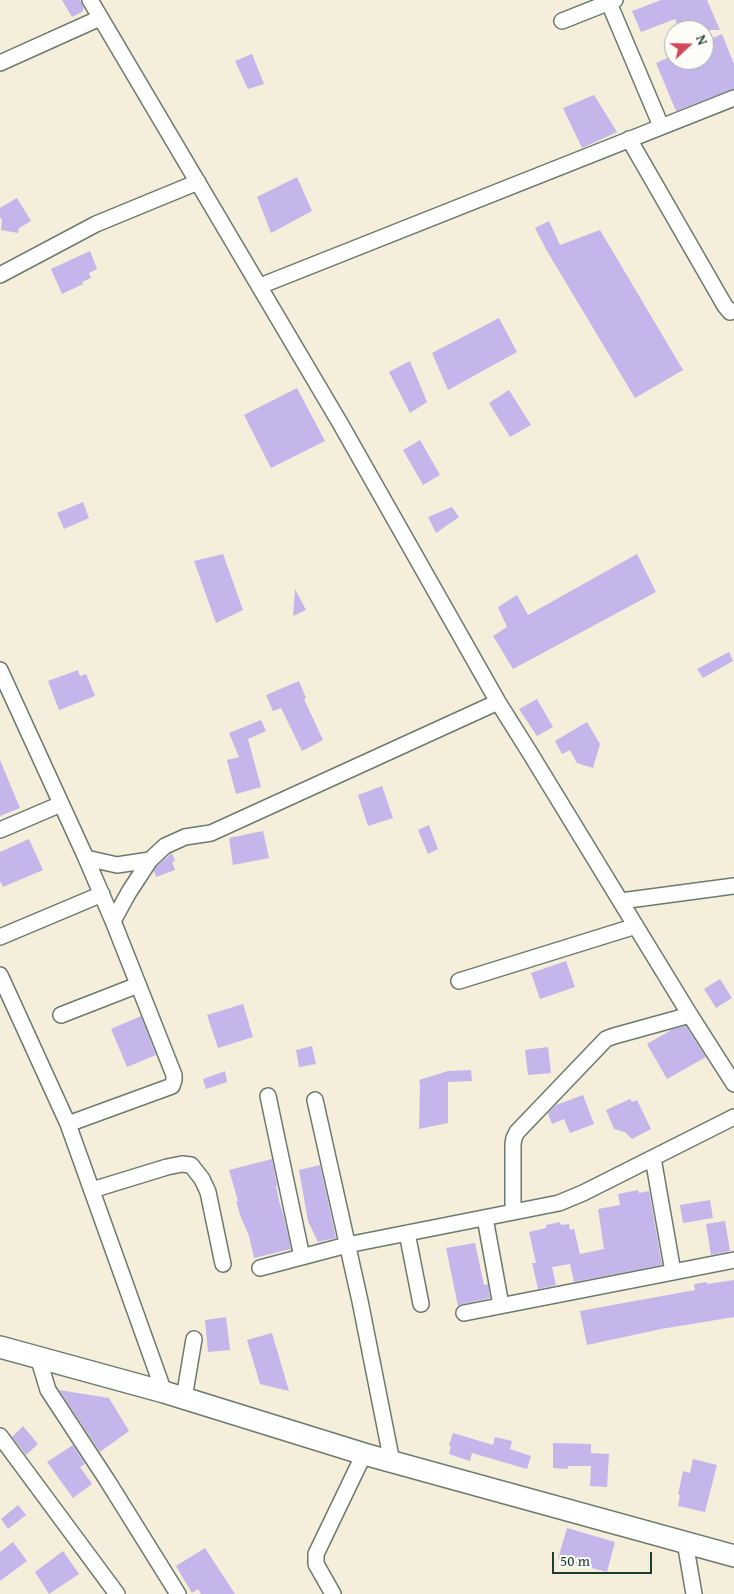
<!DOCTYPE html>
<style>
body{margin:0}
#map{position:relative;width:734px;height:1594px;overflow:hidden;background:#f4eedb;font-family:"Gentium Book Plus",serif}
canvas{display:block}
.north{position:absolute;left:664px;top:20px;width:50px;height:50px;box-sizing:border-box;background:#fdfcf7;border:1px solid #a4b0a9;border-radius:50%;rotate:69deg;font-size:14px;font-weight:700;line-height:20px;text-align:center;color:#1f3d34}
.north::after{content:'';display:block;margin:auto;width:18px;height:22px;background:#d1495b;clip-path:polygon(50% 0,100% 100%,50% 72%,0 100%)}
.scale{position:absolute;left:552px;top:1552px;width:100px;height:22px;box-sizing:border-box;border:2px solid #1f3d34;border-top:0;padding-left:6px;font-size:15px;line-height:18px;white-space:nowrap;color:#1f3d34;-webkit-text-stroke:4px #fdfcf7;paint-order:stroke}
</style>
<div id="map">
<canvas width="734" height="1594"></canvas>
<div class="north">N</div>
<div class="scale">50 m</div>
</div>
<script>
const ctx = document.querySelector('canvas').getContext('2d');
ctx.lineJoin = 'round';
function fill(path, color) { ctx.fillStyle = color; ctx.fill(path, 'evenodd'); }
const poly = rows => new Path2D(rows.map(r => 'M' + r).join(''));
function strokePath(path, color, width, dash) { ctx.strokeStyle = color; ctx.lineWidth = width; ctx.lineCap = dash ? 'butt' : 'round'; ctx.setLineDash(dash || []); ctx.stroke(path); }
fill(poly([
 [62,0,80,0,84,8,82,12,72,17],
 [661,0,707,0,720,30,680,30,675,19,641,32,632,11],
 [722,34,734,64,734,89,676,111,656,63,674,55,674,60,704,60,704,42],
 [252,54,264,84,248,89,235,61],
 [594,95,617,132,582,148,563,108],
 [297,177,312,211,271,233,257,197],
 [17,198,31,221,19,228,18,233,1,230,2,220,0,217,0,208],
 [549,221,560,245,600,230,683,370,635,398,547,251,535,228],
 [90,251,97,269,89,273,91,278,82,282,83,284,62,294,51,269],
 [499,318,517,352,448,390,432,353],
 [410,361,427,402,410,413,389,372],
 [297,388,325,441,271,468,244,415],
 [509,390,531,425,510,437,489,403],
 [420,440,440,475,423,485,403,450],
 [83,502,89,518,64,529,57,513],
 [452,507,459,517,436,533,428,517],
 [223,554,243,610,216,623,194,561],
 [637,554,656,592,513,669,493,636,507,627,498,607,517,595,528,615],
 [295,589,306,610,293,616],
 [729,652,733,661,703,678,697,669],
 [78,670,80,676,86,674,95,696,59,710,48,681],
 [299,681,306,698,304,699,323,740,302,751,281,708,273,711,266,695],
 [537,699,553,727,537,736,519,709],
 [261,720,266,731,248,739,261,787,236,794,227,760,239,757,229,733],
 [587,722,600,744,593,768,577,763,570,750,562,754,555,741],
 [0,760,20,808,0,816],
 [382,786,393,818,368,826,358,795],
 [429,825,438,849,428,854,418,830],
 [263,831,269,858,233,865,229,838],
 [29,839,43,870,3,887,0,881,0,852],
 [172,853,175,861,172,862,175,870,156,877,154,871,157,866],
 [566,961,575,987,540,999,531,973],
 [720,979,732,998,716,1008,704,989],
 [243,1004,253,1037,218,1048,207,1015],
 [141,1016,156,1055,127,1067,111,1029],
 [686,1026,706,1057,667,1079,647,1044,673,1029],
 [312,1046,316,1064,299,1067,296,1050],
 [548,1047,551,1073,528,1075,525,1050],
 [471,1070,472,1081,448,1082,448,1123,419,1129,420,1084,419,1080,448,1071],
 [225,1071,227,1082,206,1089,203,1079],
 [583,1095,594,1124,570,1133,564,1119,552,1124,548,1113,556,1105],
 [630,1099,632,1102,637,1100,651,1129,632,1139,625,1132,614,1129,606,1110],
 [272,1159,277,1185,276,1185,279,1201,284,1217,291,1249,254,1258,249,1236,240,1215,236,1201,238,1201,229,1170],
 [320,1165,336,1238,318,1242,308,1221,299,1170],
 [638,1190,639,1193,649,1191,662,1265,574,1282,570,1264,552,1267,556,1285,538,1289,532,1263,536,1263,529,1232,546,1228,546,1225,560,1222,561,1225,569,1224,570,1230,574,1229,580,1254,604,1249,598,1209,620,1205,618,1194],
 [710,1200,713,1218,683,1223,680,1205],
 [725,1221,730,1251,711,1255,706,1224],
 [475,1243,484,1285,488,1284,490,1298,462,1304,458,1306,446,1248],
 [734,1280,734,1317,661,1329,587,1345,580,1311,695,1290,694,1284,707,1282,707,1284],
 [226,1317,230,1350,208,1352,205,1320],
 [272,1333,289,1391,260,1384,247,1340],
 [59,1390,109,1398,129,1431,100,1452],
 [23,1426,38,1444,26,1455,12,1437],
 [453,1433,493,1445,495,1437,512,1441,510,1449,531,1456,527,1469,472,1453,470,1461,449,1454,451,1446,449,1445],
 [553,1443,591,1444,591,1453,609,1454,607,1487,590,1486,591,1466,568,1466,568,1469,553,1468],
 [73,1445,85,1464,80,1467,92,1484,73,1498,47,1462],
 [693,1459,717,1465,705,1512,678,1506,680,1495,678,1495,683,1471,690,1473],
 [18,1505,26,1515,8,1529,1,1519],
 [567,1528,615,1542,607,1572,558,1559],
 [13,1542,27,1561,0,1581,0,1552],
 [205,1548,235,1594,201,1594,198,1589,192,1593,176,1566],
 [63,1551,79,1574,49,1594,35,1572]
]), '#c4b6ea');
const street = poly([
 [90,0,340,423,498,702,530,753,690,1015,734,1084],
 [609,3,661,126],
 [562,21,615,0],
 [0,63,100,18],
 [629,139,725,306,730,312,734,311],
 [0,275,96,224,198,182],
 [260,286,734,98],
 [0,670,86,858,117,865,150,860],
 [0,830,61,804],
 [86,858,113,921],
 [621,901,734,886],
 [0,937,102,894],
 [0,975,68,1124],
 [459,981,636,926],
 [61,1015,138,985],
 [268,1096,302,1257],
 [315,1100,360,1301,392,1462],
 [653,1158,673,1272],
 [92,1190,167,1167,182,1164,191,1165,202,1179,208,1192,223,1264],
 [513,1212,513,1144,514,1138,517,1132,606,1039,614,1036,690,1015],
 [485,1218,501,1305],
 [407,1233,421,1304],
 [260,1268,347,1245,559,1203,583,1193,734,1117],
 [464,1313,734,1260],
 [38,1357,48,1390,107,1480,178,1594],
 [164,1392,68,1124,172,1086,174,1080,174,1075,113,921,129,892,150,860,165,846,185,837,211,833,498,702],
 [184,1398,194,1339],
 [0,1436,117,1594],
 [685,1542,694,1594],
 [333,1594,316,1564,316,1554,364,1454]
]);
const secondary = poly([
 [0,1347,164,1392,364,1454,734,1556]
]);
strokePath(street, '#6a7b6e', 18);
strokePath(secondary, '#6a7b6e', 24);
strokePath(street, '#fff', 15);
strokePath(secondary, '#fff', 21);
</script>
